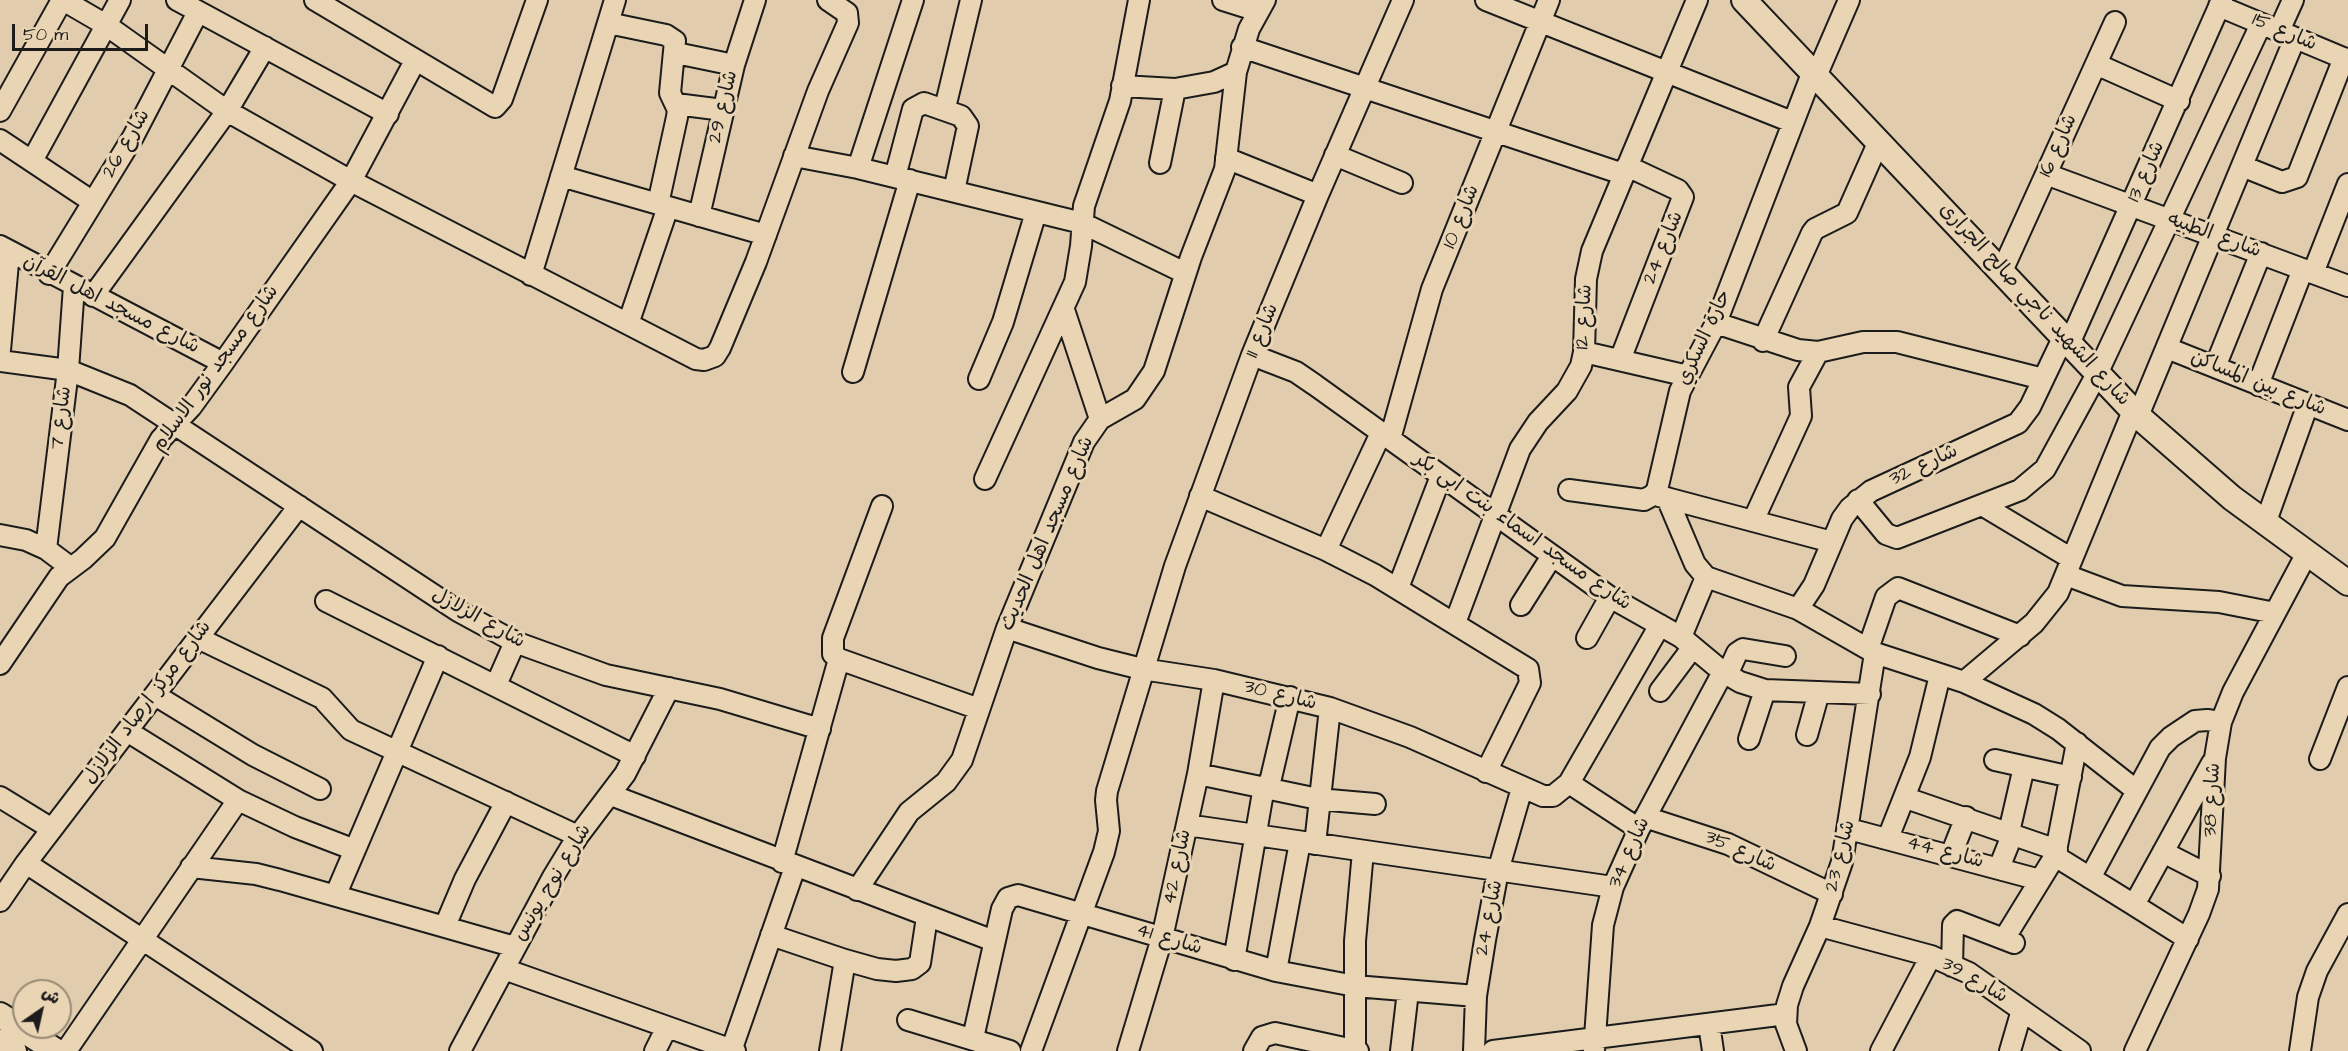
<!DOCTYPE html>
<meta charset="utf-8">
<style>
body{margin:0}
#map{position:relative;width:2348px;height:1051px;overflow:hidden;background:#e1cdad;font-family:"Architects Daughter","Playpen Sans Arabic",sans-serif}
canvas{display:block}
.north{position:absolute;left:12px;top:979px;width:60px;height:60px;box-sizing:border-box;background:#e9d4b3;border:2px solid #978a77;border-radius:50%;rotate:34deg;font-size:16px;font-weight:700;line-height:24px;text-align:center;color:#1c1c1c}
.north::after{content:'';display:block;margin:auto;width:21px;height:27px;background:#1c1c1c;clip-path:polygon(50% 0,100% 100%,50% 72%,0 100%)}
.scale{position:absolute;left:12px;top:24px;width:136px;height:27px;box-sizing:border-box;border:3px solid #1c1c1c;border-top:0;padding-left:8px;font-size:18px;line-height:21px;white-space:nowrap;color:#1c1c1c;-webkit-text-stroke:4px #e9d4b3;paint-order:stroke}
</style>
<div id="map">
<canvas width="2348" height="1051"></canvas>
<div class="north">ش</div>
<div class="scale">50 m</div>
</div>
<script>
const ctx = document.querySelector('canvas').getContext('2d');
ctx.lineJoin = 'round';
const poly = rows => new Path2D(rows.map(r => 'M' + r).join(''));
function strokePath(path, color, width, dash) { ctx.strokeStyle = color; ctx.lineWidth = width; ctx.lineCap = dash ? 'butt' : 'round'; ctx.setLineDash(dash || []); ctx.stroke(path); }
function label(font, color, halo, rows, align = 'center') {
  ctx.font = font + ' "Architects Daughter","Playpen Sans Arabic",sans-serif'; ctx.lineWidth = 6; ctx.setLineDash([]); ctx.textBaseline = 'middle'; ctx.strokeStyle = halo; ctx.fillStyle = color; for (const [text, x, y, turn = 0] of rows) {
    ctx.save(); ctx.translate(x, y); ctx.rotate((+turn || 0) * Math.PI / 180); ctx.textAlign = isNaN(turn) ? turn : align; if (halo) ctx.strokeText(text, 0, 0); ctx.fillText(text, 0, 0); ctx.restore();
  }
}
const minor = poly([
 [63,0,106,25,227,111,351,181,696,359,704,360,715,356,720,348,756,262,818,91,848,23,847,13,828,0],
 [177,0,388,114],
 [315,0,495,107,502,99,537,0],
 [1223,0,1258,11],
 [1486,0,1792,122],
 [2219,6,2348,60],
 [608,23,666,35,675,41,670,93,678,110,677,117,658,204],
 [2279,31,2293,0],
 [1242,47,1623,174],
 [676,53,734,65],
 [2096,64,2179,101],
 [1817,74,1849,0],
 [1122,86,1175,89,1214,82,1236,72],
 [676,104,723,110],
 [945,108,971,0],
 [0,111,62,0],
 [0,140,93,202],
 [1335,155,1402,183],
 [794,156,858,168,1082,223,1185,273],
 [1226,158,1318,195],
 [32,161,120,0],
 [1160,163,1175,89],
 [2242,166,2282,182,2297,177,2344,58],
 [858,168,913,0],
 [2046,174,2348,286],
 [561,176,766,235],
 [895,177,913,109,924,103,961,116,968,126,954,191],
 [699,216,734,65,755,0],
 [0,246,223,363],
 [2002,271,2115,22],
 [2313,273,2348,184],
 [49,274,133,137,198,12],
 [531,275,615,0],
 [93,296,227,111,265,47],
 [1064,310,1100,419],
 [1716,323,1798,350,1818,352,1863,342,1897,342,2043,379],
 [628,324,668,207],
 [1763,341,1812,233,1815,229,1847,213,1879,141],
 [2069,344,2222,0],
 [2167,348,2348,420],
 [0,350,9,252],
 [1584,352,1688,376],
 [1252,355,1296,372,1315,385,1610,597,1681,637,1723,672,1740,682,1765,690,1870,694],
 [1620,360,1683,197,1678,190,1627,166],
 [0,361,68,370,130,395,458,611,515,642,606,675,720,699,820,729],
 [2215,367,2261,253],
 [853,372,910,180],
 [979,379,1003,322,1036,212],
 [2258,385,2303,269],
 [2138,416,2295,38],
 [1390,439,1432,289,1549,0],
 [985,479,1075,282,1081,246,1084,206,1120,101,1139,0],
 [1569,490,1644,500,1653,495,1657,490,1680,391,1716,323,1813,71],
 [1200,496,1326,550,1375,575,1528,669,1530,683,1486,772],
 [1659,496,1832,542],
 [1667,498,1695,564,1706,577,1798,609,1875,653,1964,682,2034,714,2058,729,2137,791],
 [1858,500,1886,534,1897,538,2020,490,2045,469,2097,374,2261,24],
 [1982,505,2072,559],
 [882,506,833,638,833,654,839,659,979,709],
 [1753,521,1801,416,1799,387,1818,352],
 [2265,524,2308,404],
 [0,535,26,540,46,549,70,567],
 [46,549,68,370,74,286],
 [1326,550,1381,433],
 [2066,575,2122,596,2219,602,2275,613],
 [1398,588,1441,476],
 [326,601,635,756],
 [1521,605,1552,556],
 [1798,609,1814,585,1842,519,1850,508,1871,491,2018,423,2030,407,2063,338],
 [1455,623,1520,449,1538,422,1567,391,1581,366,1584,352,1586,279,1592,251,1697,0],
 [1007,628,1098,658,1142,669,1214,680,1330,708,1410,737,1543,796,1553,796,1569,783,1660,625],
 [1681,637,1706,577],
 [198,638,322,698,351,730,578,836],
 [1587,638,1610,597],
 [1868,649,1886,597,1898,588,2020,636],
 [0,664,59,577,83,559,105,538,161,439,191,407,223,363,351,181,415,61],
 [1727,675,1737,653,1743,649,1785,656],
 [1964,682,2034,623,2058,593,2133,411],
 [496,685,515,642],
 [1660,691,1693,647],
 [155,695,253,755,320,789],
 [127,731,238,800,295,827,355,850],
 [1807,735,1819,692],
 [1749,739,1765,690],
 [2320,759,2348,687],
 [1995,760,2071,777],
 [1198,774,1318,799,1375,804],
 [1569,783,1639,829],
 [611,795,994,941],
 [0,797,52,829],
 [1906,798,2057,850],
 [1645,817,1728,844,1832,894],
 [1187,825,1613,887],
 [1849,829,2040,880],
 [2009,832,2024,767],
 [1888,838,1920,757,1940,675],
 [1315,844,1330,708],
 [2163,852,2210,876],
 [1951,855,1966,817],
 [2055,856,2134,905],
 [782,862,839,659],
 [26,863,312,1051],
 [191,867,256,874,280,880,515,947],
 [1999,868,2013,833],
 [2090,878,2160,748,2171,737,2195,721,2207,720,2221,722],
 [857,890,909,812,946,782,962,760,1007,628,1084,442,1100,419,1135,399,1154,371,1191,257,1225,169,1236,72,1249,29,1265,0],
 [336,894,438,656],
 [0,901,26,863,299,506],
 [445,926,465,879,506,802],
 [1820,926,1931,956,1969,973,2080,1051],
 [771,935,845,960,877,969,896,971,912,969,920,963,927,917],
 [2004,939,2055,856,2077,743],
 [2188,939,2134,905,2212,763],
 [1234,960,1262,798,1271,778,1290,697],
 [1952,966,1953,925,1957,921,2014,943],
 [504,969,735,1051],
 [1276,971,1300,842],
 [908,1020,1010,1051],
 [1709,1024,1713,1051],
 [973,1038,1002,909,1008,898,1018,895,1276,971,1355,986,1476,996],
 [1355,1050,1355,941,1363,851],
 [66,1051,238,800],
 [460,1051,553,877,578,836,625,774,669,688],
 [655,1051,667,1027],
 [731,1051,795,867],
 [830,1051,845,960],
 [1031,1051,1104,852,1109,831,1106,800,1107,791,1175,566,1252,355,1318,195,1403,0],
 [1128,1051,1162,938,1198,774,1214,680],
 [1254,1051,1262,1037,1275,1033,1358,1051],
 [1401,1051,1408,991],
 [1474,1051,1476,996,1485,940,1498,871,1522,788],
 [1493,1051,1786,1014],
 [1594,1051,1603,925,1613,887,1639,829,1723,672],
 [1796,1051,1786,1024,1787,1005,1793,986,1820,926,1842,862,1875,653],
 [1881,1051,1931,956],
 [2010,1051,2022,1010],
 [2135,1051,2199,914,2208,889,2215,758,2221,722,2233,692,2306,555],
 [2300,1051,2308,997,2317,971,2348,914]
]);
const tertiary = poly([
 [1744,0,2138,416,2232,498,2348,583],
 [0,1015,56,1051],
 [0,1042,14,1051]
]);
strokePath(minor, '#1c1c1c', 24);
strokePath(tertiary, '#1c1c1c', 28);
strokePath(minor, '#e9d4b3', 20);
strokePath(tertiary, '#e9d4b3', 24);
label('20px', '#1c1c1c', '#e9d4b3', [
 ["شارع 15",2284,33,23],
 ["شارع 29",724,107,-77],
 ["شارع 26",127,144,-60],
 ["شارع 16",2059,146,-66],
 ["شارع 13",2147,172,-66],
 ["شارع 10",1462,217,-68],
 ["شارع الطبيه",2214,236,20],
 ["شارع 24",1664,248,-68],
 ["شارع مسجد اهل القرآن",111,305,27],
 ["شارع الشهيد ناجي صالح الجرارى",2034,305,47],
 ["شارع 12",1585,317,-87],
 ["شارع 11",1263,331,-68],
 ["حارة السكري",1705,338,-65],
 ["شارع مسجد نور الاسلام",216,369,-54],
 ["شارع بين المساكن",2258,384,22],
 ["شارع 7",62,418,-83],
 ["شارع 32",1924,466,-25],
 ["شارع مسجد اسماء بنت ابى بكر",1522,532,35],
 ["شارع مسجد اهل الحديث",1048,534,-67],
 ["شارع الزلازل",478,619,29],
 ["شارع 30",1280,696,14],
 ["شارع مركز ارصاد الزلازل",148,703,-53],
 ["شارع 38",2213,800,-87],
 ["شارع 35",1740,852,24],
 ["شارع 34",1630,853,-66],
 ["شارع 44",1945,853,15],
 ["شارع 23",1841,856,-76],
 ["شارع 42",1178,867,-78],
 ["شارع نوح يونس",553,883,-59],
 ["شارع 24",1490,918,-79],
 ["شارع 41",1169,940,17],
 ["شارع 39",1974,981,30]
]);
</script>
